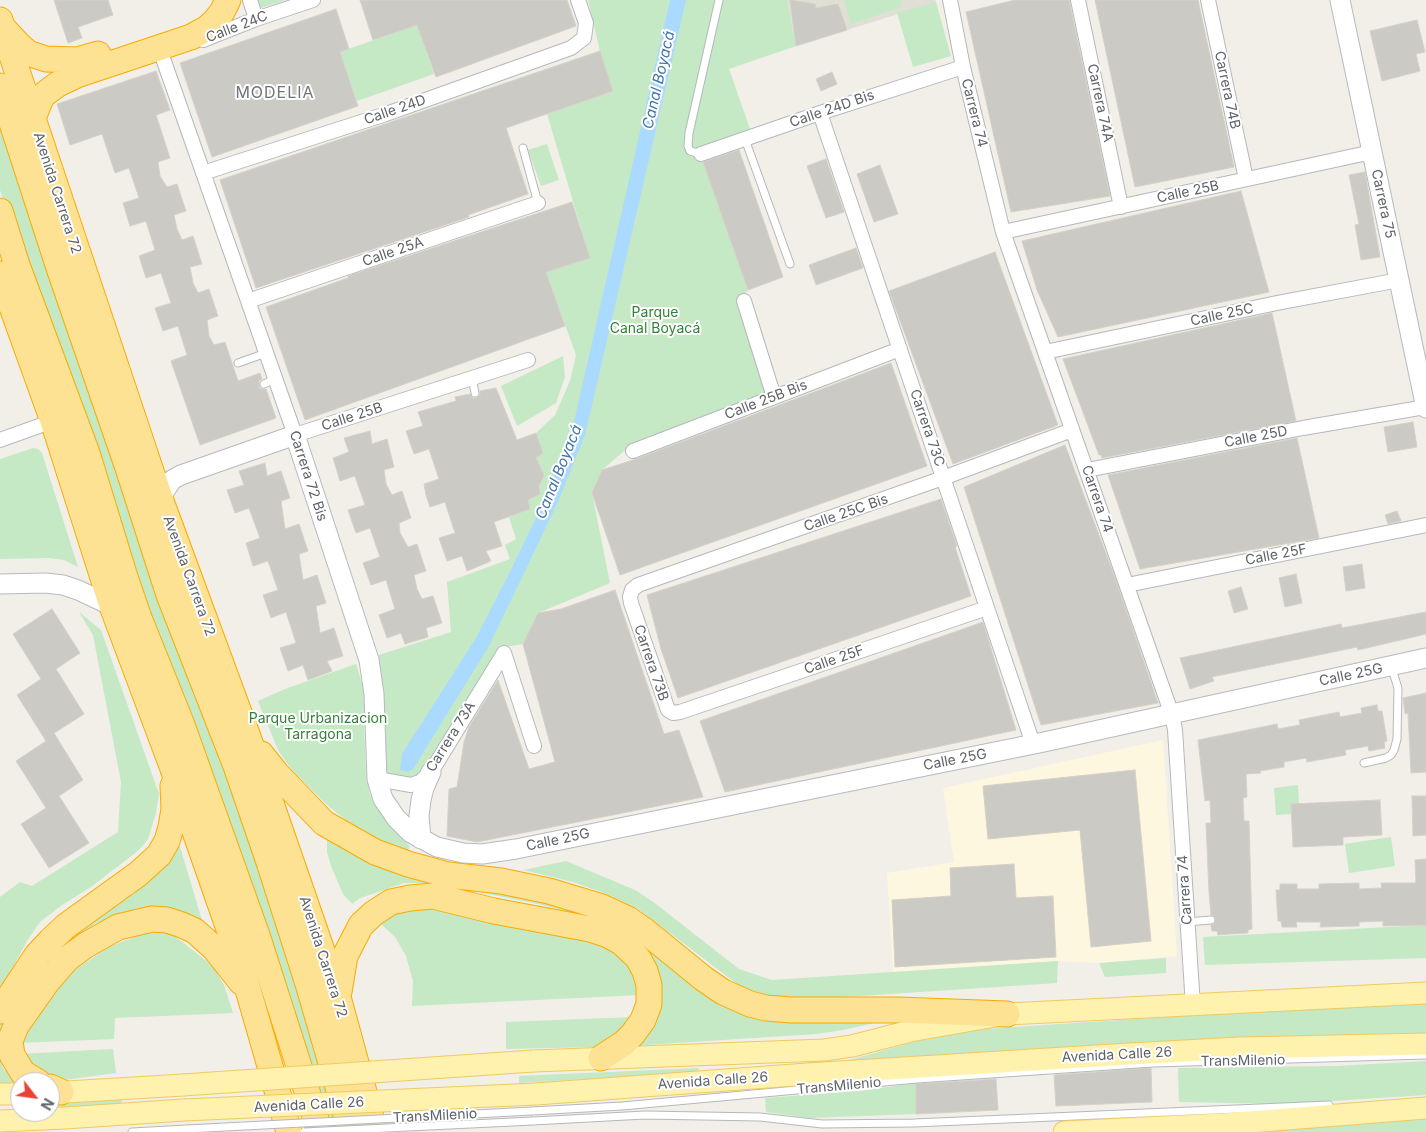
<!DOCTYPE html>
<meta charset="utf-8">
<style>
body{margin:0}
#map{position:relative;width:1426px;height:1132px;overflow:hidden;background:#f1efe8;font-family:Inter,sans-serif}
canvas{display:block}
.north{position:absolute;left:10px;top:1072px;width:50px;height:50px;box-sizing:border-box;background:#fff;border:1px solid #bfc1c3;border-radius:50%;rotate:120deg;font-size:14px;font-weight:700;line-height:20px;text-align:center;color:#5f6368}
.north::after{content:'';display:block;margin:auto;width:18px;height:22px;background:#ea4335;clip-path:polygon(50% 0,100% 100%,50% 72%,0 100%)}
</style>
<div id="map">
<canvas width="1426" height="1132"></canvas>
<div class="north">N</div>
</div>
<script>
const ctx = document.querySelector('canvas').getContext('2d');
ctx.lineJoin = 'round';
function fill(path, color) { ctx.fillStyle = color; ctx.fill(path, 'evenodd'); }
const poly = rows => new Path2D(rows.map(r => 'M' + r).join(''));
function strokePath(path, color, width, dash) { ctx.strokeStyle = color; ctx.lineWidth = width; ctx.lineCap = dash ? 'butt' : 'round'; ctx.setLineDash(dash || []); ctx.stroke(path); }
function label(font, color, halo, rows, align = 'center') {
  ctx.font = font + ' Inter,sans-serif'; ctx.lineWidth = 4; ctx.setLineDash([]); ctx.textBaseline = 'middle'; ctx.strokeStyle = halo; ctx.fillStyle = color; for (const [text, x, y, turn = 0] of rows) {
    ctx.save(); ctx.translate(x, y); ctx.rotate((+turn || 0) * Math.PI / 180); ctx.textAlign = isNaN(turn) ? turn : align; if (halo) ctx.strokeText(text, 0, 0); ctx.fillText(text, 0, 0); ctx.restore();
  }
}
fill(poly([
 [1163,740,1177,956,1099,963,1058,961,893,972,887,873,954,862,943,788]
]), '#fef7e0');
fill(poly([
 [787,0,935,0,936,2,796,46]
]), '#e1ded6');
fill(poly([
 [255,0,285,0,258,9],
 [588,0,787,0,796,46,729,69,750,129,699,147,703,162,748,290,739,301,768,392,630,446,602,470,592,493,610,583,538,613,523,644,499,648,426,768,413,781,389,775,383,767,379,655,451,632,447,582,510,559,505,545,516,539,509,517,530,509,528,500,540,494,539,486,544,475,536,458,543,453,536,433,555,415,570,381,576,355,546,272,590,258,547,114,613,91,600,51],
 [844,0,900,0,902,7,851,24],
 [936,2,951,56,913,67,897,13],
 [417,25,434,74,357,101,340,52],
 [0,111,232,775,345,1132,325,1132,23,263,0,190],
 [547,144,559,180,541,186,528,150],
 [563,356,565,377,556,403,517,426,501,386],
 [33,448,38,449,42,453,78,567,64,560,50,558,0,559,0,459],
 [79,612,101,630,159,794,156,813,148,839,139,850,91,887,62,905,40,922,27,941,6,980,0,986,0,897,20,882,32,886,118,832,121,782,93,635],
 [356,664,366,697,364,727,366,774,370,795,385,820,410,847,406,853,383,843,356,828,327,805,292,770,278,750,258,701,285,689],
 [1298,785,1299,804,1291,804,1291,814,1276,815,1274,788],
 [327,836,601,914,701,986,901,1017,843,1030,817,1034,629,1046,656,1008,598,919,538,904,444,885,423,883,404,883,360,898,352,904,343,894,331,866,327,852],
 [1391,837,1395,866,1349,873,1345,844],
 [178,840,204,927,185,913,169,908,153,908,116,916,96,923,74,939,0,1040,0,1022,55,951],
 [566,861,635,890,652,901,739,969,772,980,1058,961,1057,983,784,1001,745,990,637,908,607,894,573,882,523,870],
 [419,906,503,921,592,943,613,952,626,964,636,979,639,995,412,1006,413,981,406,956,395,937,379,922,395,911],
 [1426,925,1426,958,1205,965,1203,937],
 [157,931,172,934,213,966,224,985,233,1013,115,1018,114,1039,18,1043,49,994,76,969,109,947,137,936],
 [1166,958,1166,973,1105,977,1099,963],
 [1426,1000,1426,1036,835,1064,953,1031],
 [634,1017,633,1028,599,1047,506,1049,506,1022],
 [113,1049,116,1073,64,1080,44,1074,20,1054],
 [0,1059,3,1068,17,1084,0,1084],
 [1426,1061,1426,1095,1285,1104,1179,1102,1178,1068,1337,1066],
 [699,1068,698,1073,519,1083,519,1076],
 [916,1083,916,1114,810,1118,766,1112,765,1098,859,1091],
 [122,1098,121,1105,50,1108,50,1103],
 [1426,1117,1426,1132,1244,1132]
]), '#c5e8c5');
fill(poly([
 [670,0,686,0,585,435,557,504,489,646,413,769,408,772,400,770,402,754,476,638,511,570,546,497,573,426]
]), '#aadaff');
const building = poly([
 [54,0,108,0,113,15,78,27,82,38,68,43,54,0],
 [360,0,567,0,576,26,436,77,417,25,373,40,360,0],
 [790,0,815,4,816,8,838,4,847,30,796,46,790,0],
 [1015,0,1069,0,1110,196,1011,212,966,12,1015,0],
 [1095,0,1198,0,1234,167,1135,187,1095,0],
 [336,9,349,49,340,52,358,106,212,157,180,63,336,9],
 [1417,20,1425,52,1416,54,1420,71,1382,81,1370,31,1417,20],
 [600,51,613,91,506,128,528,194,468,215,469,217,256,288,220,180,600,51],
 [156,71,170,110,156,115,170,158,158,162,160,176,167,187,177,184,186,211,174,215,177,229,182,240,193,236,202,264,190,267,193,283,198,293,209,289,218,316,207,320,209,336,214,345,225,342,238,381,260,373,262,379,259,381,259,386,261,389,266,389,276,418,200,445,171,361,187,355,178,326,163,331,155,308,171,303,161,273,146,278,139,256,155,250,146,221,130,226,123,203,139,198,129,168,115,173,102,134,70,145,57,104,156,71],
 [832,72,837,84,821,91,816,79,832,72],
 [739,150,783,277,748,290,703,162,739,150],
 [826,159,844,212,826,218,807,166,826,159],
 [880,165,898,214,874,222,857,174,880,165],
 [1365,172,1380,257,1361,260,1355,225,1359,224,1349,175,1365,172],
 [1241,191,1269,292,1058,337,1037,290,1022,241,1241,191],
 [572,202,590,258,546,272,565,326,305,420,266,307,348,278,348,276,572,202],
 [856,248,863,268,816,285,809,265,856,248],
 [995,252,1058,425,953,464,889,291,995,252],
 [1272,313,1296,421,1102,458,1101,455,1099,455,1063,359,1272,313],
 [891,363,927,466,620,575,592,493,602,470,636,459,891,363],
 [496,388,517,440,536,433,543,453,536,458,544,475,539,486,540,494,528,500,530,509,494,522,502,546,486,551,491,561,467,571,462,556,447,561,439,538,455,533,445,502,430,507,426,495,424,484,439,479,429,449,414,454,406,431,423,426,418,412,456,401,455,397,470,394,473,398,476,398,480,395,480,391,496,388],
 [1413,422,1417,447,1388,452,1384,427,1413,422],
 [370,431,372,444,387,439,394,467,384,470,386,484,392,495,402,491,411,518,399,523,400,533,408,547,417,544,426,571,414,575,417,589,422,599,433,596,442,623,426,628,428,637,405,644,401,633,387,638,379,615,395,609,386,580,371,585,363,563,380,557,370,528,356,533,348,510,365,505,355,476,340,481,333,458,349,452,344,438,370,431],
 [1297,438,1319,538,1140,569,1108,475,1297,438],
 [1065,445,1114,575,1158,703,1041,725,964,487,1065,445],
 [265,463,267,476,281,471,290,498,281,501,285,529,299,524,308,551,299,554,303,580,317,575,326,603,316,606,320,633,334,628,343,656,327,661,332,671,308,680,303,665,288,671,280,648,296,643,286,612,271,618,263,595,278,590,268,561,253,566,246,543,260,538,249,508,235,513,227,490,244,485,239,471,265,463],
 [941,499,957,546,955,547,971,596,678,698,661,649,647,595,941,499],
 [1397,511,1401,521,1388,524,1385,515,1397,511],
 [1362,564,1365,588,1346,591,1343,567,1362,564],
 [1296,574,1302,603,1285,607,1279,578,1296,574],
 [1241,587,1248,609,1234,613,1228,591,1241,587],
 [615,590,664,734,679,730,703,797,477,842,447,836,449,789,457,787,464,742,469,727,498,680,529,769,555,762,523,644,538,613,561,609,615,590],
 [52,609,80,653,56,669,84,714,54,733,83,780,59,796,89,843,49,868,21,824,46,808,16,761,46,741,17,695,41,679,13,634,52,609],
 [1426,612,1426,634,1358,650,1357,647,1212,677,1214,681,1190,689,1180,658,1341,624,1342,628,1426,612],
 [983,622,1016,730,725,792,700,721,983,622],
 [1426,693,1426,772,1411,773,1408,713,1405,714,1403,698,1426,693],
 [1377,705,1378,711,1382,711,1387,741,1384,742,1385,748,1369,751,1368,746,1345,750,1346,755,1307,762,1306,758,1284,762,1284,767,1260,771,1261,773,1246,774,1247,797,1243,798,1244,821,1249,821,1252,929,1248,930,1248,933,1230,934,1218,935,1217,931,1212,931,1211,925,1214,924,1216,920,1215,917,1211,915,1209,892,1206,823,1211,823,1210,800,1205,801,1198,740,1277,724,1278,729,1300,725,1299,720,1339,712,1340,717,1362,713,1361,708,1377,705],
 [1135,770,1151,941,1091,947,1080,830,988,839,983,786,1135,770],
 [1412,796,1426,796,1426,835,1413,836,1412,796],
 [1380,800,1382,835,1343,837,1343,845,1293,847,1291,804,1380,800],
 [1426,859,1426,925,1383,926,1383,921,1359,922,1359,926,1320,927,1321,922,1296,922,1297,927,1282,927,1281,921,1278,921,1276,890,1280,890,1280,884,1297,884,1297,889,1319,889,1319,884,1359,883,1359,889,1382,888,1381,883,1416,883,1415,860,1426,859],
 [1014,864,1016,898,1053,896,1056,957,895,967,892,900,951,896,950,868,1014,864],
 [1151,1068,1152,1102,1056,1106,1054,1075,1151,1068],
 [996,1079,998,1110,916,1114,916,1084,996,1079]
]);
fill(building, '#cccac5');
strokePath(building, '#d6d1c6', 1);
const lane = poly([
 [745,139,790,264],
 [523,148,538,203],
 [701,154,690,151,688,146,689,133,719,0],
 [238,363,266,353],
 [472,378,475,393],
 [264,384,275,379],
 [1364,763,1386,758,1391,755,1394,750,1397,739,1398,688,1391,666],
 [1187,922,1211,920],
 [532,1111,622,1106,917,1079,1153,1063,1426,1055],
 [533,1121,645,1115,760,1117,822,1124,914,1123,1329,1105],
 [132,1132,187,1129]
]);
const street = poly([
 [250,0,256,19],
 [950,0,963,67,1003,232,1172,715,1175,730,1193,1006],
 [1078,0,1121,207],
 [1208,0,1246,179],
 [203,40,256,19,313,0],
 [159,47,295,435,528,360],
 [820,113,1033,744],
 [701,154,820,113,963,67],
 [203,173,386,114,571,48,584,38,586,23,578,0],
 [1003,232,1372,152],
 [248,301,538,203],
 [744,301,774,397],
 [1045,352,1277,303,1399,280],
 [0,440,53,421],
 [633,451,900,349],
 [1087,470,1303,428,1426,407],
 [1127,585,1426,525],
 [987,608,680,712,673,713,668,710,631,603,630,597,632,590,638,585,943,478,1072,430],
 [504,653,534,746],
 [377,779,411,785,420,782,431,772,504,653]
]);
const secondary = poly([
 [1340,0,1426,408],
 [161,501,164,492,172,480,181,475,295,435,369,660,374,694,377,779,383,799,396,818,411,833,437,847,463,853,482,854,516,849,1044,742,1426,658],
 [0,584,46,583,63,585,78,590,112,606],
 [421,839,419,816,421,800,424,788,431,772]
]);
const primary = poly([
 [533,1061,824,1050,852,1046,910,1031,1007,1014,1426,993],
 [50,1093,183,1085],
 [0,1094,20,1094],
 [536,1094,807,1074,1129,1054,1240,1048,1426,1044],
 [0,1121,65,1118,184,1110],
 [1064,1132,1224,1124,1426,1108]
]);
const highway = poly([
 [0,20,161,501,247,734,338,997,375,1132],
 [5,30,18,44,28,53,46,59,77,60,98,54],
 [0,86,60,271,128,468,169,595,236,766,269,862,309,987,351,1132],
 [33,118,42,96,58,84,77,75,191,37,206,29,215,21,222,12,228,0],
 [0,211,17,265,87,453,124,574,139,618,182,725,258,938,320,1132],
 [0,274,53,421,112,606,172,766,238,955,289,1132],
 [261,754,277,774,324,823,375,852,408,864,448,875,501,881,549,891,602,907,628,919,645,931,704,979,723,992,750,1004,766,1008,791,1010,898,1010,1007,1014],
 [339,992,345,956,361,925,374,913,391,902,410,898,433,896,494,911,590,929,608,935,621,942,638,958,645,971,649,985,649,1004,643,1020,633,1034,624,1043,601,1058],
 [0,1011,37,955,51,940,66,926,138,874,159,855,167,841,171,827,174,809,173,786],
 [38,1082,23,1073,12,1055,10,1041,16,1026,47,982,67,959,86,945,118,927,152,919,167,920,182,925,195,931,215,949,241,982],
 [50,1087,61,1092]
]);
strokePath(lane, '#b5b8bc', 9);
strokePath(street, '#b5b8bc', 16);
strokePath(secondary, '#b6babf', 21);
strokePath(primary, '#f2c960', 23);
strokePath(highway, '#f9ab00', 27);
strokePath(lane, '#fff', 7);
strokePath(street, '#fff', 14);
strokePath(secondary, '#fff', 19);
strokePath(primary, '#fff2af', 21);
strokePath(highway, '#fde293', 25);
const laneBridge = poly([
 [187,1129,532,1111],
 [304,1132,533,1121]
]);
const primaryBridge = poly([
 [183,1085,533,1061],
 [184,1110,536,1094]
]);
strokePath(laneBridge, '#b5b8bc', 9, []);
strokePath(primaryBridge, '#f2c960', 23, []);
strokePath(laneBridge, '#fff', 7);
strokePath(primaryBridge, '#fff2af', 21);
label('14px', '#5f6368', '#fff', [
 ["Calle 24C",237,27,-21],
 ["Carrera 74B",1227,90,78],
 ["Carrera 74A",1100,103,78],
 ["Calle 24D Bis",832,109,-19],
 ["Calle 24D",395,110,-19],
 ["Carrera 74",974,113,76],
 ["Calle 25B",1188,192,-12],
 ["Avenida Carrera 72",57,193,72],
 ["Carrera 75",1383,204,78],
 ["Calle 25A",393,252,-19],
 ["Calle 25C",1222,315,-12],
 ["Calle 25B Bis",766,400,-21],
 ["Calle 25B",352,417,-18],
 ["Carrera 73C",927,428,71],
 ["Calle 25D",1256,437,-11],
 ["Carrera 72 Bis",308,476,72],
 ["Carrera 74",1097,499,71],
 ["Calle 25C Bis",846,513,-19],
 ["Calle 25F",1276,555,-11],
 ["Avenida Carrera 72",189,576,70],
 ["Calle 25F",834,660,-19],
 ["Carrera 73B",651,663,71],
 ["Calle 25G",1351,675,-12],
 ["Carrera 73A",451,737,-58],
 ["Calle 25G",955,760,-11],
 ["Calle 25G",558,840,-12],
 ["Carrera 74",1185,890,-94],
 ["Avenida Carrera 72",323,957,72],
 ["Avenida Calle 26",1117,1055,-3],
 ["TransMilenio",1243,1061,-1],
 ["Avenida Calle 26",713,1081,-4],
 ["TransMilenio",839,1086,-5],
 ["Avenida Calle 26",309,1105,-3],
 ["TransMilenio",435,1116,-3]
]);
label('14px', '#348238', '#fff', [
 ["Parque",655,313],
 ["Canal Boyacá",655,329],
 ["Parque Urbanizacion",318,719],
 ["Tarragona",318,735]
]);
label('italic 15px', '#4174aa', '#fff', [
 ["Canal Boyacá",659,80,-77],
 ["Canal Boyacá",559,472,-68]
]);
ctx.letterSpacing = '1px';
label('16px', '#70757a', '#fff', [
 ["MODELIA",275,93]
]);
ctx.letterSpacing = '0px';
</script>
